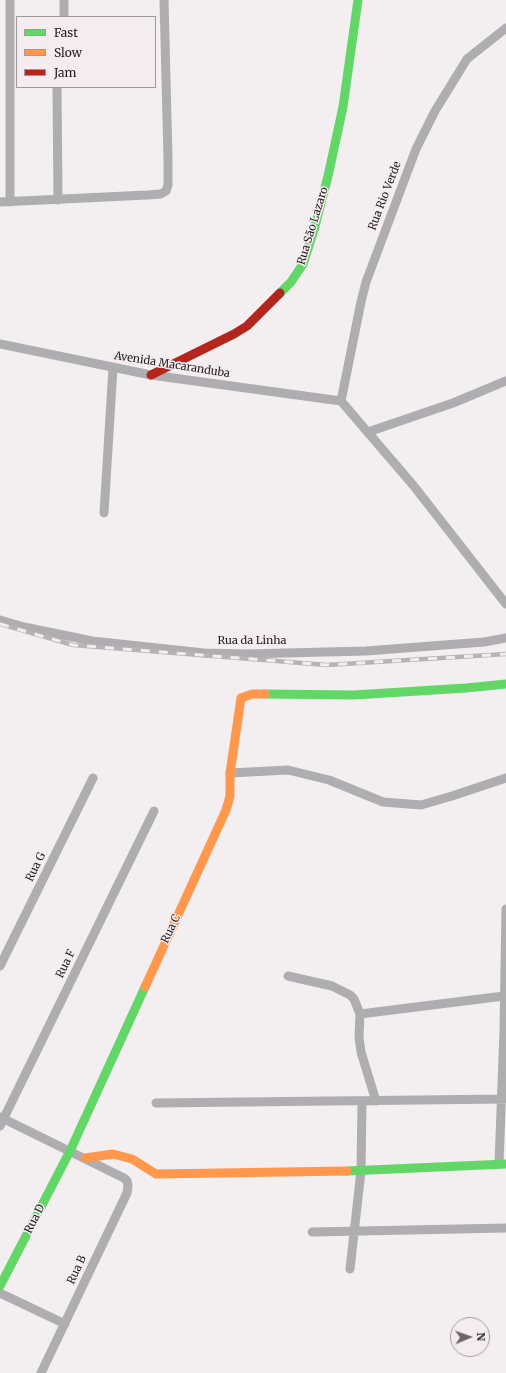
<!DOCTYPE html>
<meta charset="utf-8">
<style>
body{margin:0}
#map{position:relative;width:506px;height:1373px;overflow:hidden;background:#f3eef0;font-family:Merriweather,serif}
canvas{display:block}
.legend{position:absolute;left:16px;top:16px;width:140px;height:72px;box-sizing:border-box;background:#f5ecef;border:1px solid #a19a9c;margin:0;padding:5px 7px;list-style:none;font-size:12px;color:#221e20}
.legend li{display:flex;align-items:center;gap:8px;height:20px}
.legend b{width:20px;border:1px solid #a19a9c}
.north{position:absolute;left:450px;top:1317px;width:40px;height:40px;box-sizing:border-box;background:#f5ecef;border:1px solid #a19a9c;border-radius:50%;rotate:88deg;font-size:11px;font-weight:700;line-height:16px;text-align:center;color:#221e20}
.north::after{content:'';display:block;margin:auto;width:14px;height:18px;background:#6b6769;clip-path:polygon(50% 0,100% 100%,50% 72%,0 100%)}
</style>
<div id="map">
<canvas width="506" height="1373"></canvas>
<ul class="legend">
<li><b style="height:5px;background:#63d668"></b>Fast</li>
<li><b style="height:5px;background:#ff974d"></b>Slow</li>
<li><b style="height:5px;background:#b3261e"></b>Jam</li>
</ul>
<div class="north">N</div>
</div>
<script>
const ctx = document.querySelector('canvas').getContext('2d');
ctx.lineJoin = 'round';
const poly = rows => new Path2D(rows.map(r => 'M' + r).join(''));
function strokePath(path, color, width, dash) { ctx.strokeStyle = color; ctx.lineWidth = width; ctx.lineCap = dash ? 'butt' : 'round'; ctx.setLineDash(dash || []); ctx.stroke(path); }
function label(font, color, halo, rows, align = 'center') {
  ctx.font = font + ' Merriweather,serif'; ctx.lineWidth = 3; ctx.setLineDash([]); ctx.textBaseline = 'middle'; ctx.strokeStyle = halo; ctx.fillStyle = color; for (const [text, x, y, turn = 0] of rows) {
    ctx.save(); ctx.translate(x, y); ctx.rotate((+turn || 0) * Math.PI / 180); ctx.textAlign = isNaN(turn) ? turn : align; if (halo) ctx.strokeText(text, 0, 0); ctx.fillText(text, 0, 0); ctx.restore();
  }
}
strokePath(poly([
 [10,0,10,202],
 [64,0,64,17],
 [57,87,58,200],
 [0,202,147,195,161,194,166,191,168,185,168,158,164,0],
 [0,344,151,375,341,401],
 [341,401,361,302,366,282,416,149,435,111,467,59,506,28],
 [341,401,413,485,506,604],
 [368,432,453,403,506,381],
 [104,513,113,368],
 [0,620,24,627,92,641,204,653,246,654,366,651,484,642,506,638],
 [230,773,288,770,329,780,383,802,421,805,452,796,506,778],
 [0,966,93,778],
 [288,976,332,986,350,995,354,999,360,1014,359,1037,361,1052,376,1101],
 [360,1014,504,996],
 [156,1103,506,1099],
 [0,1117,124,1178,127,1181,128,1186,127,1193,41,1373],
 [0,1126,154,811],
 [499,1164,504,1031,506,909],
 [312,1232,506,1228],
 [350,1269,361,1171,362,1101],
 [0,1293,65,1324]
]), '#afadaf', 9);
strokePath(poly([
 [280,293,291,282,303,264,314,230,328,176,343,107,358,0],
 [265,694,354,695,466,688,506,684],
 [347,1171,506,1164],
 [0,1286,70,1151,145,987]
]), '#63d668', 9);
strokePath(poly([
 [145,987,226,810,230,796,230,773,241,698,252,694,265,694],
 [85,1158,113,1154,132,1159,156,1174,347,1171]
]), '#ff974d', 9);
strokePath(poly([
 [151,375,234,334,247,326,280,293]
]), '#b3261e', 9);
const rail = poly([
 [0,624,73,645,327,665,506,654]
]);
strokePath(rail, '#b7b2b4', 4.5);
strokePath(rail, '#f5ecef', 3, [9]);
label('11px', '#221e20', '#f5ecef', [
 ["Rua Rio Verde",385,196,-69],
 ["Rua São Lazaro",313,226,-73],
 ["Avenida Macaranduba",172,365,9],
 ["Rua da Linha",252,641],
 ["Rua G",36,867,-64],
 ["Rua C",171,929,-65],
 ["Rua F",66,964,-64],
 ["Rua D",35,1219,-63],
 ["Rua B",77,1270,-65]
]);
</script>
